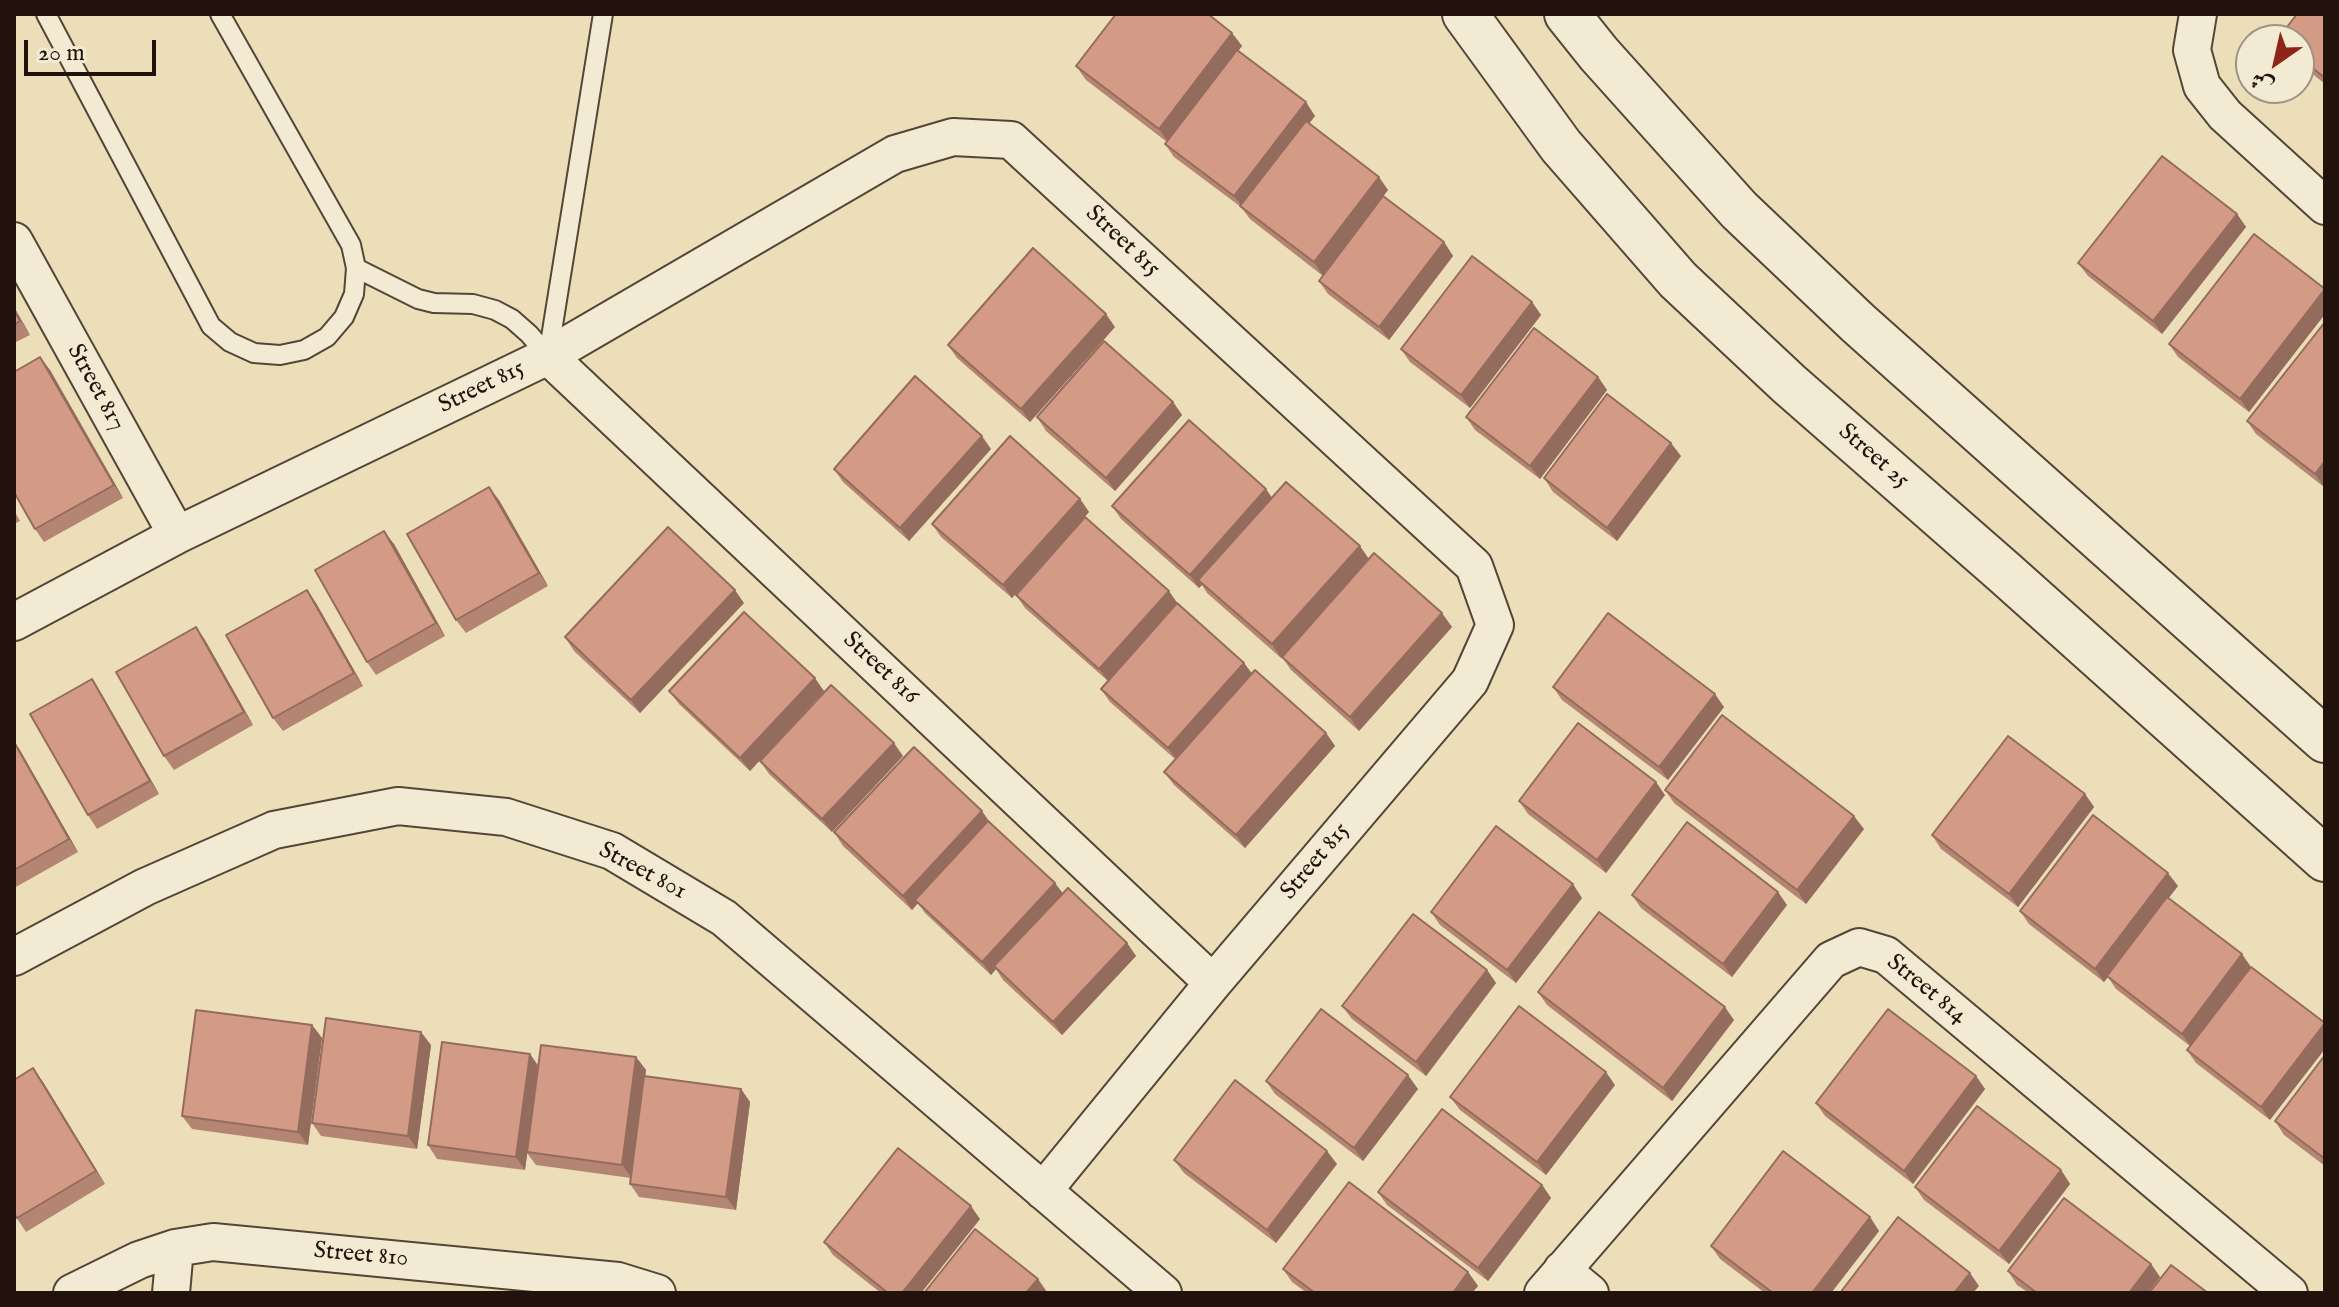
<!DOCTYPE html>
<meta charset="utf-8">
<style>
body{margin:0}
#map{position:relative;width:2339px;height:1307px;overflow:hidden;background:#ebdeb9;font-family:"IM FELL English",Amiri,serif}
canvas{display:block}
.frame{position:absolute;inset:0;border:16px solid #21130c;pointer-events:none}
.north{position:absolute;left:2235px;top:24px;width:80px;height:80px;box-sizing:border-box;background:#f2ead2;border:2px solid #9e9483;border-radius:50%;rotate:214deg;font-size:22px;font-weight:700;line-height:32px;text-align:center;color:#21130c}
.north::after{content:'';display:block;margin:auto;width:28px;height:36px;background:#8f2418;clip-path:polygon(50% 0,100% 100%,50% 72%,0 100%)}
.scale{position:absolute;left:24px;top:40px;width:132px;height:36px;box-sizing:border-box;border:4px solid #21130c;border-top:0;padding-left:10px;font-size:24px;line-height:28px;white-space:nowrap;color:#21130c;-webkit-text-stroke:6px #f2ead2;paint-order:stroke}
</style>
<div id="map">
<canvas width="2339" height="1307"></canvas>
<div class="frame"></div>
<div class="north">ش</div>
<div class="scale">20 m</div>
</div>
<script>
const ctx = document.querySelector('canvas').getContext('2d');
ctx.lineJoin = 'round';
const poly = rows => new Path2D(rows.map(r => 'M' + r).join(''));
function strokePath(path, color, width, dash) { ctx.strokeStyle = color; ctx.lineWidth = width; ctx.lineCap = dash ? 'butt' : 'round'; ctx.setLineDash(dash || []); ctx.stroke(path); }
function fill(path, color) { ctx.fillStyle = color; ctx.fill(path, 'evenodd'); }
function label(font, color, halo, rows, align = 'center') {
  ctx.font = font + ' "IM FELL English",serif'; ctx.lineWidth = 6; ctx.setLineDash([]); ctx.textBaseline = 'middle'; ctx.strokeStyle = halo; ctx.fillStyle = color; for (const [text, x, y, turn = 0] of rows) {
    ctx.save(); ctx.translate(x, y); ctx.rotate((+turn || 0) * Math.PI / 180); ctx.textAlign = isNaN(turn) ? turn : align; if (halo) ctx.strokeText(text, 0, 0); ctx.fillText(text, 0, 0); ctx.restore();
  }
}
const service = poly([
 [46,14,211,326,230,342,254,353,280,355,304,350,327,337,344,317,354,294,356,268,351,245,220,14],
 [356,268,418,299,434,303,473,304,495,310,512,319,529,334,548,356],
 [548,356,603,14]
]);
const minor = poly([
 [2198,14,2192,50,2202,86,2225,115,2325,206],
 [14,241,177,535],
 [548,356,1213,983],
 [14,622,177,535,548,356,895,154,953,137,1011,140,1474,566,1495,625,1470,681,1213,983,1043,1191],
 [14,957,145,887,274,830,398,806,506,817,612,851,724,918,1163,1293],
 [1562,1270,1590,1293],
 [72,1293,139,1260,175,1248,213,1242,618,1281,657,1293],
 [171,1293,175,1248],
 [1543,1293,1831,960,1859,947,1886,955,2289,1293]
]);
const tertiary = poly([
 [1465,14,1561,146,1678,280,1789,384,2005,573,2325,859],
 [1567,14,1599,54,1739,210,1858,323,2325,740]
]);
strokePath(service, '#544637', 22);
strokePath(minor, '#544637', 40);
strokePath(tertiary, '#544637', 48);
strokePath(service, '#f2ead2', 18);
strokePath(minor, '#f2ead2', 36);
strokePath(tertiary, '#f2ead2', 44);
fill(poly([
 [2325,14,2325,84,2299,63,2299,40],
 [1232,33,1242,46,1238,51,1315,116,1309,123,1388,190,1383,196,1444,242,1453,256,1389,340,1328,294,1319,281,1323,276,1250,219,1241,207,1174,157,1165,144,1167,142,1086,80,1076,66],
 [2237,214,2246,227,2162,334,2088,276,2078,263],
 [2325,289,2325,314,2249,412,2178,357,2169,344],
 [1532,302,1541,315,1470,408,1410,362,1401,349],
 [14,307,30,335,14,343],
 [2325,322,2325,486,2324,487,2256,434,2247,421],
 [1115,327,1030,422,957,358,948,345],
 [50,370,123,498,44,542,35,529],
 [1598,377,1607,390,1540,479,1475,430,1466,417],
 [1173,402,1182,415,1115,491,1046,431,1037,417],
 [991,449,909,541,843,482,834,469],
 [1681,456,1617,541,1553,492,1544,478],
 [1272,498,1369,559,1452,627,1359,731,1291,670,1282,657,1356,574,1281,658,1207,593,1202,585,1199,588,1121,519,1112,506],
 [1080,499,1089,512,1012,598,941,537,932,524],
 [499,500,548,586,466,633,456,620],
 [14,510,20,521,14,524],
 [394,544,445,636,376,675,367,662],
 [1016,595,1178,604,1244,663,1252,673,1326,733,1335,746,1245,848,1174,785,1164,772,1175,759,1110,702,1101,689,1108,681,1025,608],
 [316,603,363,686,283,731,273,718],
 [744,603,640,713,574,651,565,637],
 [205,640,253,725,174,770,164,756],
 [1553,687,1724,707,1668,780,1562,700],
 [669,691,824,691,750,771,679,704],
 [101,693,159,794,97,829,88,815],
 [14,741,78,852,14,888],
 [903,756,832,832,769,774,760,761],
 [1665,790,1864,829,1806,904,1674,803],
 [2085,794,2094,807,2018,907,1941,849,1932,835],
 [1665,795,1606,873,1528,814,1519,801],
 [991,824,1062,893,1127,943,1136,956,1062,1035,1003,980,996,969,991,975,925,913,918,903,912,910,843,846,834,832],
 [2178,886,2168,898,2270,1120,2196,1063,2187,1050,2190,1046,2116,989,2108,977,2104,982,2029,924,2020,911],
 [1632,895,1787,905,1732,977,1641,908],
 [1582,898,1516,983,1440,925,1431,912],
 [1487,970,1496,983,1426,1076,1352,1019,1342,1006],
 [1538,992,1734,1020,1672,1101,1547,1005],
 [312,1025,322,1038,308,1145,192,1129,182,1116],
 [431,1045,417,1149,321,1136,312,1123],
 [530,1054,538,1066,636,1057,646,1070,645,1076,741,1089,750,1102,736,1210,639,1197,630,1184,631,1178,536,1165,527,1153,525,1170,437,1159,428,1145],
 [2325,1055,2325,1166,2284,1135,2275,1121],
 [1976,1076,1985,1089,1913,1184,1825,1116,1816,1103],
 [1266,1081,1418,1089,1363,1161,1275,1094],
 [43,1082,105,1184,26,1232,14,1214],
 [1615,1085,1546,1175,1460,1110,1450,1097],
 [1174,1160,1337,1164,1276,1243,1184,1173],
 [2061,1170,2070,1184,2009,1264,1924,1200,1915,1187],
 [1542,1185,1551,1198,1488,1281,1387,1205,1378,1192],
 [1870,1217,1879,1231,1831,1293,1765,1293,1720,1259,1711,1246],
 [980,1219,921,1293,881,1293,833,1255,824,1242],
 [2151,1264,2160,1277,2148,1293,2029,1293,2017,1285,2008,1271],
 [1283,1269,1468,1272,1478,1286,1472,1293,1307,1293,1292,1282]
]), '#b58573');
fill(poly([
 [1232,33,1242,46,1168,142,1159,129],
 [1306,102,1315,116,1244,209,1234,196],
 [1379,177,1388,190,1323,276,1314,262],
 [2237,214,2246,227,2162,334,2153,321],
 [1444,242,1453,256,1389,340,1379,327],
 [2325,289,2325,314,2249,412,2240,399],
 [1532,302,1541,315,1470,408,1461,395],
 [14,307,30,335,14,310],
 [1106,314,1115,327,1030,422,1021,409],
 [40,357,50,370,123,498,114,485],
 [1598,377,1607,390,1540,479,1530,466],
 [1173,402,1182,415,1115,491,1106,478],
 [982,436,991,449,909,541,900,528],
 [1671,443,1681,456,1617,541,1607,528],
 [2325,461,2325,479,2323,477,2325,480,2324,487,2315,474],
 [489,487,499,500,548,586,539,573],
 [1266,489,1275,502,1198,580,1202,585,1199,588,1190,575],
 [1080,499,1089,512,1012,598,1003,585],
 [384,531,394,544,445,636,436,623],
 [1360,546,1369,559,1281,658,1272,644],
 [307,590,316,603,363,686,354,673],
 [735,590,744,603,640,713,631,700],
 [1169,591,1178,604,1109,682,1099,669],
 [1442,613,1452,627,1359,731,1350,717],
 [196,627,205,640,253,725,244,712],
 [1244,663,1253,676,1177,761,1168,748],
 [815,678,824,691,750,771,740,758],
 [92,679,101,693,159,794,150,781],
 [1715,694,1724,707,1668,780,1659,767],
 [1326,733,1335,746,1245,848,1236,835],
 [14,741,20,750,78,852,69,839],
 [894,743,903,756,832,832,822,819],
 [1656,782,1665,795,1606,873,1597,860],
 [2085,794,2094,807,2018,907,2009,894],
 [982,811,991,824,915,900,918,903,912,910,903,896],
 [1854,816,1864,829,1806,904,1797,890],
 [2168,873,2178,886,2104,982,2095,969],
 [1055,883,1065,896,994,966,996,969,991,975,982,962],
 [1573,884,1582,898,1516,983,1507,970],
 [1778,892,1787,905,1732,977,1723,964],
 [1127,943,1136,956,1062,1035,1053,1022],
 [2242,954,2251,967,2191,1047,2182,1034],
 [1487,970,1496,983,1426,1076,1416,1062],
 [1725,1007,1734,1020,1672,1101,1663,1088],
 [2325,1024,2325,1049,2270,1120,2261,1107],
 [312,1025,322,1038,308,1145,298,1132],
 [421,1032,431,1045,417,1149,408,1136],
 [530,1054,539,1067,525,1170,516,1157],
 [636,1057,646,1070,632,1178,622,1165],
 [33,1068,43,1082,105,1184,96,1171],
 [1606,1072,1615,1085,1546,1175,1537,1162],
 [1408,1075,1418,1089,1363,1161,1354,1148],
 [1976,1076,1985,1089,1913,1184,1904,1171],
 [741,1089,750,1102,736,1210,726,1197],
 [1327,1151,1337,1164,1276,1243,1267,1230],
 [2061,1170,2070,1184,2009,1264,1999,1251],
 [1542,1185,1551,1198,1488,1281,1478,1268],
 [971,1206,980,1219,921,1293,902,1293],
 [1870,1217,1879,1231,1831,1293,1812,1293],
 [2151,1264,2160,1277,2148,1293,2129,1293],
 [1468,1272,1478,1286,1472,1293,1453,1293],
 [1970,1273,1979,1286,1973,1293,1954,1293],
 [1038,1279,1047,1292,1046,1293,1026,1293]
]), '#946c5e');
const building = poly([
 [1116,14,1208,14,1232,33,1159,129,1076,66,1116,14],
 [2297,14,2325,14,2325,78,2299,57,2299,40,2277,40,2297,14],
 [1237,50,1306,102,1234,196,1165,144,1237,50],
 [1306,121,1379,177,1314,262,1240,206,1306,121],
 [2162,156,2237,214,2153,321,2078,263,2162,156],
 [1383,196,1444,242,1379,327,1319,281,1383,196],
 [2254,234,2325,289,2240,399,2169,344,2254,234],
 [1033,248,1106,314,1021,409,948,345,1033,248],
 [1472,256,1532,302,1461,395,1401,349,1472,256],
 [14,310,20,321,14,325,14,310],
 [2325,322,2325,461,2315,474,2247,421,2325,322],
 [1534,328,1598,377,1530,466,1466,417,1534,328],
 [1104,341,1173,402,1106,478,1037,417,1104,341],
 [40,357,114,485,35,529,14,492,14,372,40,357],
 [915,376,982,436,900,528,834,469,915,376],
 [1607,394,1671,443,1607,528,1544,478,1607,394],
 [1189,420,1266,489,1190,575,1112,506,1189,420],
 [1010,436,1080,499,1003,585,932,524,1010,436],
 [1286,482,1360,546,1272,644,1198,580,1286,482],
 [489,487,539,573,456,620,407,534,489,487],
 [1085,517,1169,591,1099,669,1016,595,1085,517],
 [668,527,735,590,631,700,565,637,668,527],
 [384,531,436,623,367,662,315,570,384,531],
 [1374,553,1442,613,1350,717,1282,657,1374,553],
 [307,590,354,673,273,718,226,635,307,590],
 [1177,603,1244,663,1168,748,1101,689,1177,603],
 [744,612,815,678,740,758,669,691,744,612],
 [1608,613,1715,694,1659,767,1553,687,1608,613],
 [196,627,244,712,164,756,116,672,196,627],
 [1255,670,1326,733,1236,835,1164,772,1255,670],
 [92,679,150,781,88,815,30,714,92,679],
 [831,685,894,743,822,819,760,761,831,685],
 [1722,715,1854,816,1797,890,1665,790,1722,715],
 [1578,723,1656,782,1597,860,1519,801,1578,723],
 [2008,736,2085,794,2009,894,1932,835,2008,736],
 [14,742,69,839,14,870,14,742],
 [914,747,982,811,903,896,834,832,914,747],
 [2093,815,2168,873,2095,969,2020,911,2093,815],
 [988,821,1055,883,982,962,915,900,988,821],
 [1687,822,1778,892,1723,964,1632,895,1687,822],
 [1496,826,1573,884,1507,970,1431,912,1496,826],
 [1068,888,1127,943,1053,1022,994,966,1068,888],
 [2167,897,2242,954,2182,1034,2107,976,2167,897],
 [1599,912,1725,1007,1663,1088,1538,992,1599,912],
 [1413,914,1487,970,1416,1062,1342,1006,1413,914],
 [2251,967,2325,1023,2261,1107,2187,1050,2251,967],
 [1519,1006,1606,1072,1537,1162,1450,1097,1519,1006],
 [1321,1009,1408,1075,1354,1148,1266,1081,1321,1009],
 [1888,1009,1976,1076,1904,1171,1816,1103,1888,1009],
 [196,1010,312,1025,298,1132,182,1116,196,1010],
 [326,1018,421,1032,408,1136,312,1123,326,1018],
 [442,1042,530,1054,516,1157,428,1145,442,1042],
 [541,1045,636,1057,622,1165,527,1152,541,1045],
 [2325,1055,2325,1159,2275,1121,2325,1055],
 [33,1068,96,1171,17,1218,14,1214,14,1080,33,1068],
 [644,1076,741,1089,726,1197,630,1184,644,1076],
 [1235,1080,1327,1151,1267,1230,1174,1160,1235,1080],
 [1977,1106,2061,1170,1999,1251,1915,1187,1977,1106],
 [1442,1109,1542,1185,1478,1268,1378,1192,1442,1109],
 [898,1148,971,1206,902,1293,888,1293,824,1242,898,1148],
 [1783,1151,1870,1217,1812,1293,1773,1293,1711,1246,1783,1151],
 [1349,1182,1468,1272,1453,1293,1315,1293,1283,1269,1349,1182],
 [2064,1198,2151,1264,2129,1293,2037,1293,2008,1271,2064,1198],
 [1898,1217,1970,1273,1954,1293,1840,1293,1898,1217],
 [975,1229,1038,1279,1026,1293,924,1293,975,1229],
 [2171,1265,2208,1293,2149,1293,2171,1265]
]);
fill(building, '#d39b86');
strokePath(building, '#946c5e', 2);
label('24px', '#21130c', '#f2ead2', [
 ["Street 815",1122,242,43],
 ["Street 817",95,388,61],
 ["Street 815",482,388,-26],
 ["Street 25",1873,457,41],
 ["Street 816",880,669,43],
 ["Street 815",1316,862,-50],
 ["Street 801",642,872,28],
 ["Street 814",1926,990,39],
 ["Street 810",361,1256,5]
]);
</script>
